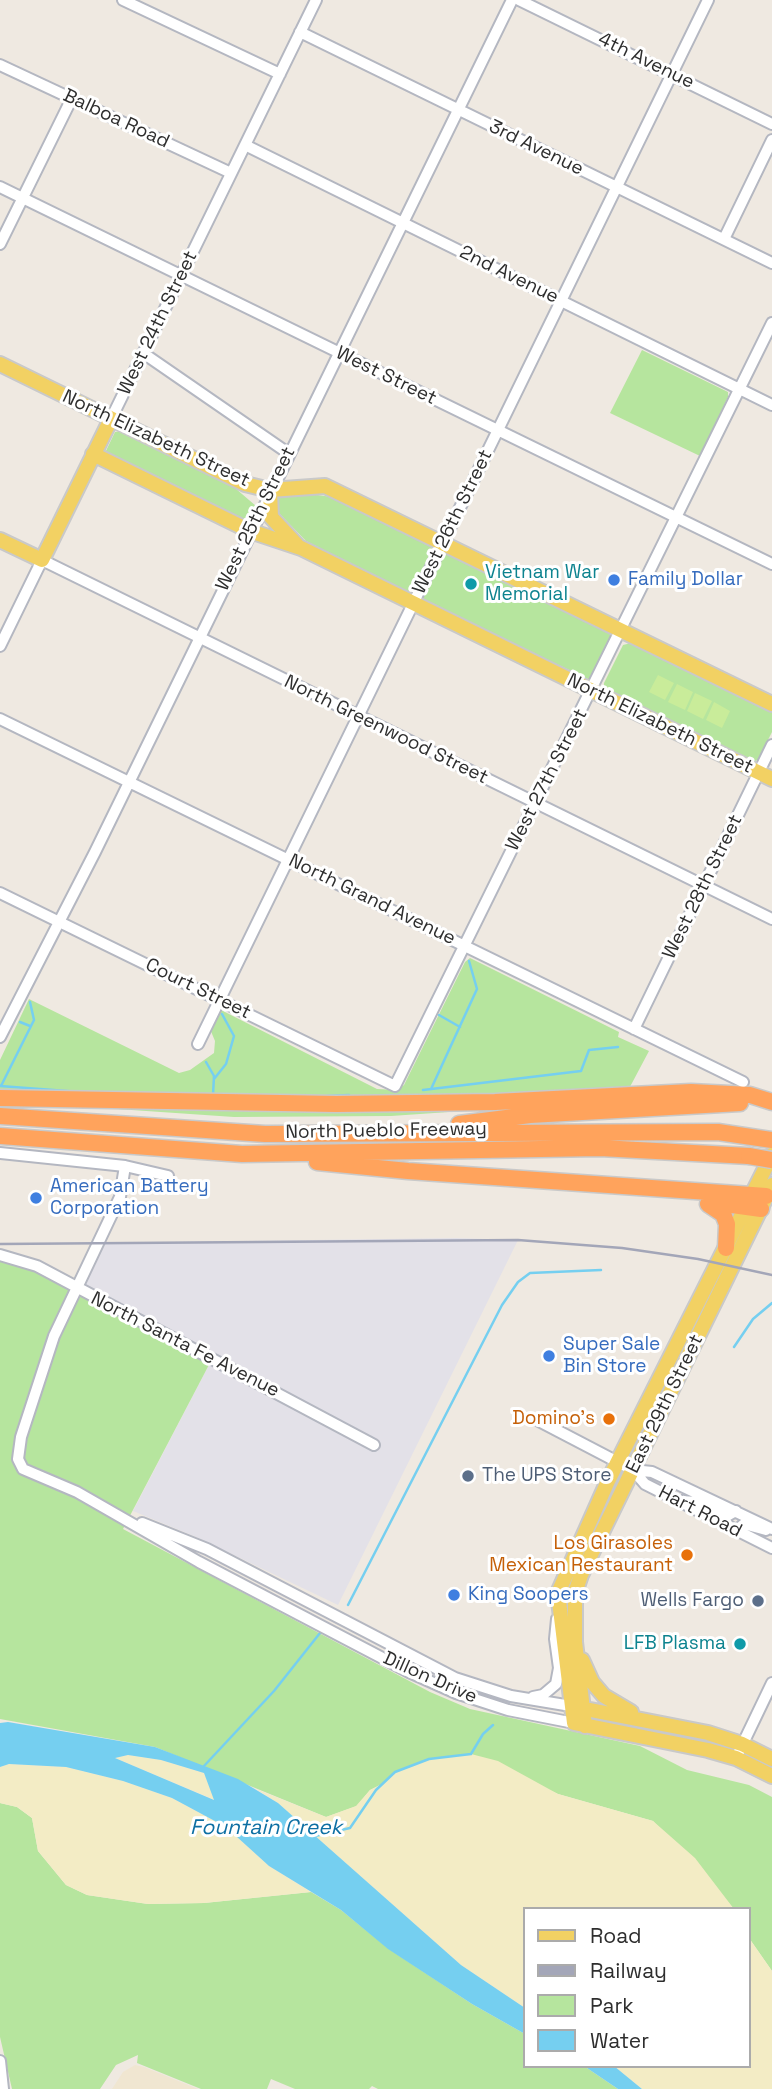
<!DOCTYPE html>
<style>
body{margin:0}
#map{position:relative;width:772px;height:2089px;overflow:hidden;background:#efe9e1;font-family:"Space Grotesk",sans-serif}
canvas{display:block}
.legend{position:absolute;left:523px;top:1907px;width:228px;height:161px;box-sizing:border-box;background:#fff;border:2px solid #ababab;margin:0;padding:9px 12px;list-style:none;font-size:21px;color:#2e2e2e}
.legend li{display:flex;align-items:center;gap:14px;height:35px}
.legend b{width:35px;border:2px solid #ababab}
</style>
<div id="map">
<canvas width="772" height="2089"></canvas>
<ul class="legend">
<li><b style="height:9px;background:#f2d163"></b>Road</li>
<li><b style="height:9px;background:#a3a6b8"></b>Railway</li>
<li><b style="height:19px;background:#b6e59e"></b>Park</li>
<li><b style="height:19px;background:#75cff0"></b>Water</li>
</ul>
</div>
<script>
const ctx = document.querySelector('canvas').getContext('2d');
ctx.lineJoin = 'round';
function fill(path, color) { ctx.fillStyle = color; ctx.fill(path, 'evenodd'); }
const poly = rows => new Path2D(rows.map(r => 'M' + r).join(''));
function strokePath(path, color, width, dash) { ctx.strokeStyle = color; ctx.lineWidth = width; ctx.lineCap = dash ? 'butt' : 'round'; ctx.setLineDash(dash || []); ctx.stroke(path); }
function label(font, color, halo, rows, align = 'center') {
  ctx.font = font + ' "Space Grotesk",sans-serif'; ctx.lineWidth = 6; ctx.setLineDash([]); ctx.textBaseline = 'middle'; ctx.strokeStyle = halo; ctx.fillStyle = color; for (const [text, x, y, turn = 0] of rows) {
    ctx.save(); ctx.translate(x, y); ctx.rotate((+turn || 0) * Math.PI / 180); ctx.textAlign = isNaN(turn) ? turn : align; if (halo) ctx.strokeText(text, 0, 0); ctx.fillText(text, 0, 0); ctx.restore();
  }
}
fill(poly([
 [456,1238,518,1240,338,1605,196,1537,133,1511,212,1359,76,1289,99,1243]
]), '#e3e1e8');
fill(poly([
 [135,2065,144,2067,198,2089,112,2089,123,2072]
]), '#f0e6d1');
fill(poly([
 [642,350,728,392,728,397,700,456,610,413],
 [121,431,235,488,256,506,249,524,104,455,115,432],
 [303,493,332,497,430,544,432,550,412,590,406,592,306,541,274,508,278,496],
 [449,553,612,634,590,680,424,601,423,595,441,557],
 [631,643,772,712,772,732,758,760,752,762,604,689,604,683,623,645],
 [470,958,619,1032,618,1037,649,1051,623,1100,391,1116,234,1117,0,1101,0,1060,29,999,179,1073,190,1070,214,1053,215,1041,210,1029,221,1010,377,1089,397,1090,404,1085,465,962],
 [0,1255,37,1266,212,1359,123,1529,430,1692,470,1709,640,1746,687,1770,749,1785,772,1797,772,1971,749,1938,749,1909,734,1909,653,1821,558,1794,471,1754,429,1759,395,1772,382,1784,370,1790,357,1806,326,1817,155,1747,0,1719],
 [0,1803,17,1807,32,1818,38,1851,66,1885,87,1895,148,1904,204,1903,311,1892,341,1910,389,1949,472,2004,525,2034,525,2066,584,2066,618,2089,378,2089,372,2086,369,2089,295,2089,271,2079,267,2089,201,2089,137,2063,138,2055,116,2065,100,2089,12,2089,0,2037]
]), '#b6e59e');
fill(poly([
 [471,1754,498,1761,558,1794,653,1821,695,1858,734,1909,525,1909,525,2008,461,1965,278,1803,256,1789,326,1817,356,1806,370,1790,382,1784,395,1772,429,1759],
 [128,1755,161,1760,204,1773,215,1800,115,1758],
 [9,1764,66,1767,123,1781,172,1798,226,1827,269,1866,311,1892,204,1903,148,1904,87,1895,66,1885,38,1851,32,1818,17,1807,0,1803,0,1767],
 [749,1938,772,1971,772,2089,642,2089,614,2066,749,2066]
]), '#f3ecc5');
fill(poly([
 [658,675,674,683,665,700,649,692],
 [677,684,693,692,685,710,668,702],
 [695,693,712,701,703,719,687,711],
 [714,702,730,711,722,728,706,720]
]), '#c9ec9a');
fill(poly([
 [8,1722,155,1747,238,1779,278,1803,461,1965,525,2008,525,2034,472,2004,388,1949,341,1910,269,1866,226,1827,172,1798,123,1781,66,1767,9,1764,0,1767,0,1723],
 [128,1755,161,1760,204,1773,214,1800,115,1758],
 [584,2066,614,2066,642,2089,618,2089]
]), '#75cff0');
strokePath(poly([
 [439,1015,460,1027],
 [20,1022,30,1026],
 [206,1062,214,1076,213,1095],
 [214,1079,226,1064,234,1036,222,1014],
 [0,1086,80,1092],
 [1,1086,34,1020,30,1002],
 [431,1089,477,989,469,961],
 [423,1090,581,1071,589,1050,618,1047],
 [327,1096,349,1095],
 [734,1347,753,1319,772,1303],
 [348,1605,502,1305,518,1282,530,1273,601,1270],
 [204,1766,274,1691,320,1633],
 [315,1836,350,1828,376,1790,395,1772,429,1759,471,1754,483,1734,493,1725]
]), '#75cff0', 2.5);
const minor = poly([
 [123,0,280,74],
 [519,0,772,124],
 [300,32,772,263],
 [0,65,231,173],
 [245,145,772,405],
 [0,187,772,564],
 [724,239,772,140],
 [0,244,72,98],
 [143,353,288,453],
 [111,419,316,0],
 [0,646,42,560,772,919],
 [0,719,743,1082],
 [0,893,395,1086,772,323],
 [634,1029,772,745],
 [0,1037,95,852,512,0],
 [198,1044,708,0],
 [0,1153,125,1166,168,1176],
 [125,1166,120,1197,54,1336,21,1437,18,1459,23,1469,77,1492,199,1562,409,1672,456,1693,508,1710,574,1723],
 [0,1255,37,1266,374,1445],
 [539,1421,633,1470,645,1484,772,1548],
 [633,1470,652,1472,772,1529],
 [681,1501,696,1502,727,1516,736,1511],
 [142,1523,207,1549,455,1678,511,1696,571,1706],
 [737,1530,744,1524,766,1530],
 [533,1697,543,1695,556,1684,559,1668,555,1639,557,1619],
 [736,1758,772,1683],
 [0,2061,3,2089]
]);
const major = poly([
 [0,364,245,484,270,490,325,486,772,704],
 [93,454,250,531,301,548,772,779],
 [270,490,271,517,297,545],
 [0,540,42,560,111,419],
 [772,1155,608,1481,558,1593,574,1723,708,1750,736,1758,772,1776],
 [582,1660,592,1682,604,1696,631,1712],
 [575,1707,708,1733,742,1744,772,1759],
 [585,1726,575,1642,575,1593,581,1575,772,1185]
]);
const highway = poly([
 [0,1098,336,1104,495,1102,691,1092,750,1095,772,1102],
 [0,1116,265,1134,718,1132,772,1140],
 [459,1124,530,1115,740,1103],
 [0,1136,242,1154,600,1148,749,1156],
 [317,1162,408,1171,766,1196],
 [718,1203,761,1209],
 [708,1204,723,1214,727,1224,726,1248]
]);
strokePath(minor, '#b4b7c1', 14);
strokePath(major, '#c9c9c9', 18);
strokePath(highway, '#c9c9c9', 19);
strokePath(minor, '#fff', 10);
strokePath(major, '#f2d163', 14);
strokePath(highway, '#ffa35c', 16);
strokePath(poly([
 [0,1244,518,1240,622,1248,698,1259,772,1275]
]), '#a3a6b8', 2.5);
const highwayBridge = poly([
 [749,1156,772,1160]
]);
strokePath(highwayBridge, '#c9c9c9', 19, []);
strokePath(highwayBridge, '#ffa35c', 16);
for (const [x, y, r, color] of [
 [614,580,7,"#3f7fe0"],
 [471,584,7,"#0f9aa8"],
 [36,1198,7,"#3f7fe0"],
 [549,1356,7,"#3f7fe0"],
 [609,1419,7,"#e8710a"],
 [468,1476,7,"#5c6f8a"],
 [687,1555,7,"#e8710a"],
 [454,1595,7,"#3f7fe0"],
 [758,1601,7,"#5c6f8a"],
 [740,1644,7,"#0f9aa8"]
]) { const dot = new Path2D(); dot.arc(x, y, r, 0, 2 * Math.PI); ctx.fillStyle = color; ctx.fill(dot); strokePath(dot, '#fff', 2.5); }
label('19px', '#2e2e2e', '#fff', [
 ["4th Avenue",646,61,26],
 ["Balboa Road",116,119,25],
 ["3rd Avenue",536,148,26],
 ["2nd Avenue",509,275,26],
 ["West 24th Street",158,323,-64],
 ["West Street",386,376,26],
 ["North Elizabeth Street",156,439,25],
 ["West 25th Street",256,519,-64],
 ["West 26th Street",453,522,-64],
 ["North Elizabeth Street",660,724,26],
 ["North Greenwood Street",386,730,26],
 ["West 27th Street",547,780,-63],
 ["West 28th Street",703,887,-64],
 ["North Grand Avenue",372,900,26],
 ["Court Street",198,989,26],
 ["North Pueblo Freeway",386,1131,-1],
 ["North Santa Fe Avenue",185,1345,27],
 ["East 29th Street",665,1404,-64],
 ["Hart Road",700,1512,27],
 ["Dillon Drive",430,1678,24]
]);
label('19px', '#0d838f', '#fff', [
 ["Vietnam War",485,573],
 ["Memorial",485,595],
 ["LFB Plasma",726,1644,"right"]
], 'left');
label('19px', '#366cbe', '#fff', [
 ["Family Dollar",628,580],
 ["American Battery",50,1187],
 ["Corporation",50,1209],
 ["Super Sale",563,1345],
 ["Bin Store",563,1367],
 ["King Soopers",468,1595]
], 'left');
label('19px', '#c56008', '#fff', [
 ["Domino's",595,1419],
 ["Los Girasoles",673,1544],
 ["Mexican Restaurant",673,1566]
], 'right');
label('19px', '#4e5e75', '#fff', [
 ["The UPS Store",482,1476],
 ["Wells Fargo",744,1601,"right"]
], 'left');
label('italic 21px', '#0d6fa3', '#fff', [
 ["Fountain Creek",266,1828]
]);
</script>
